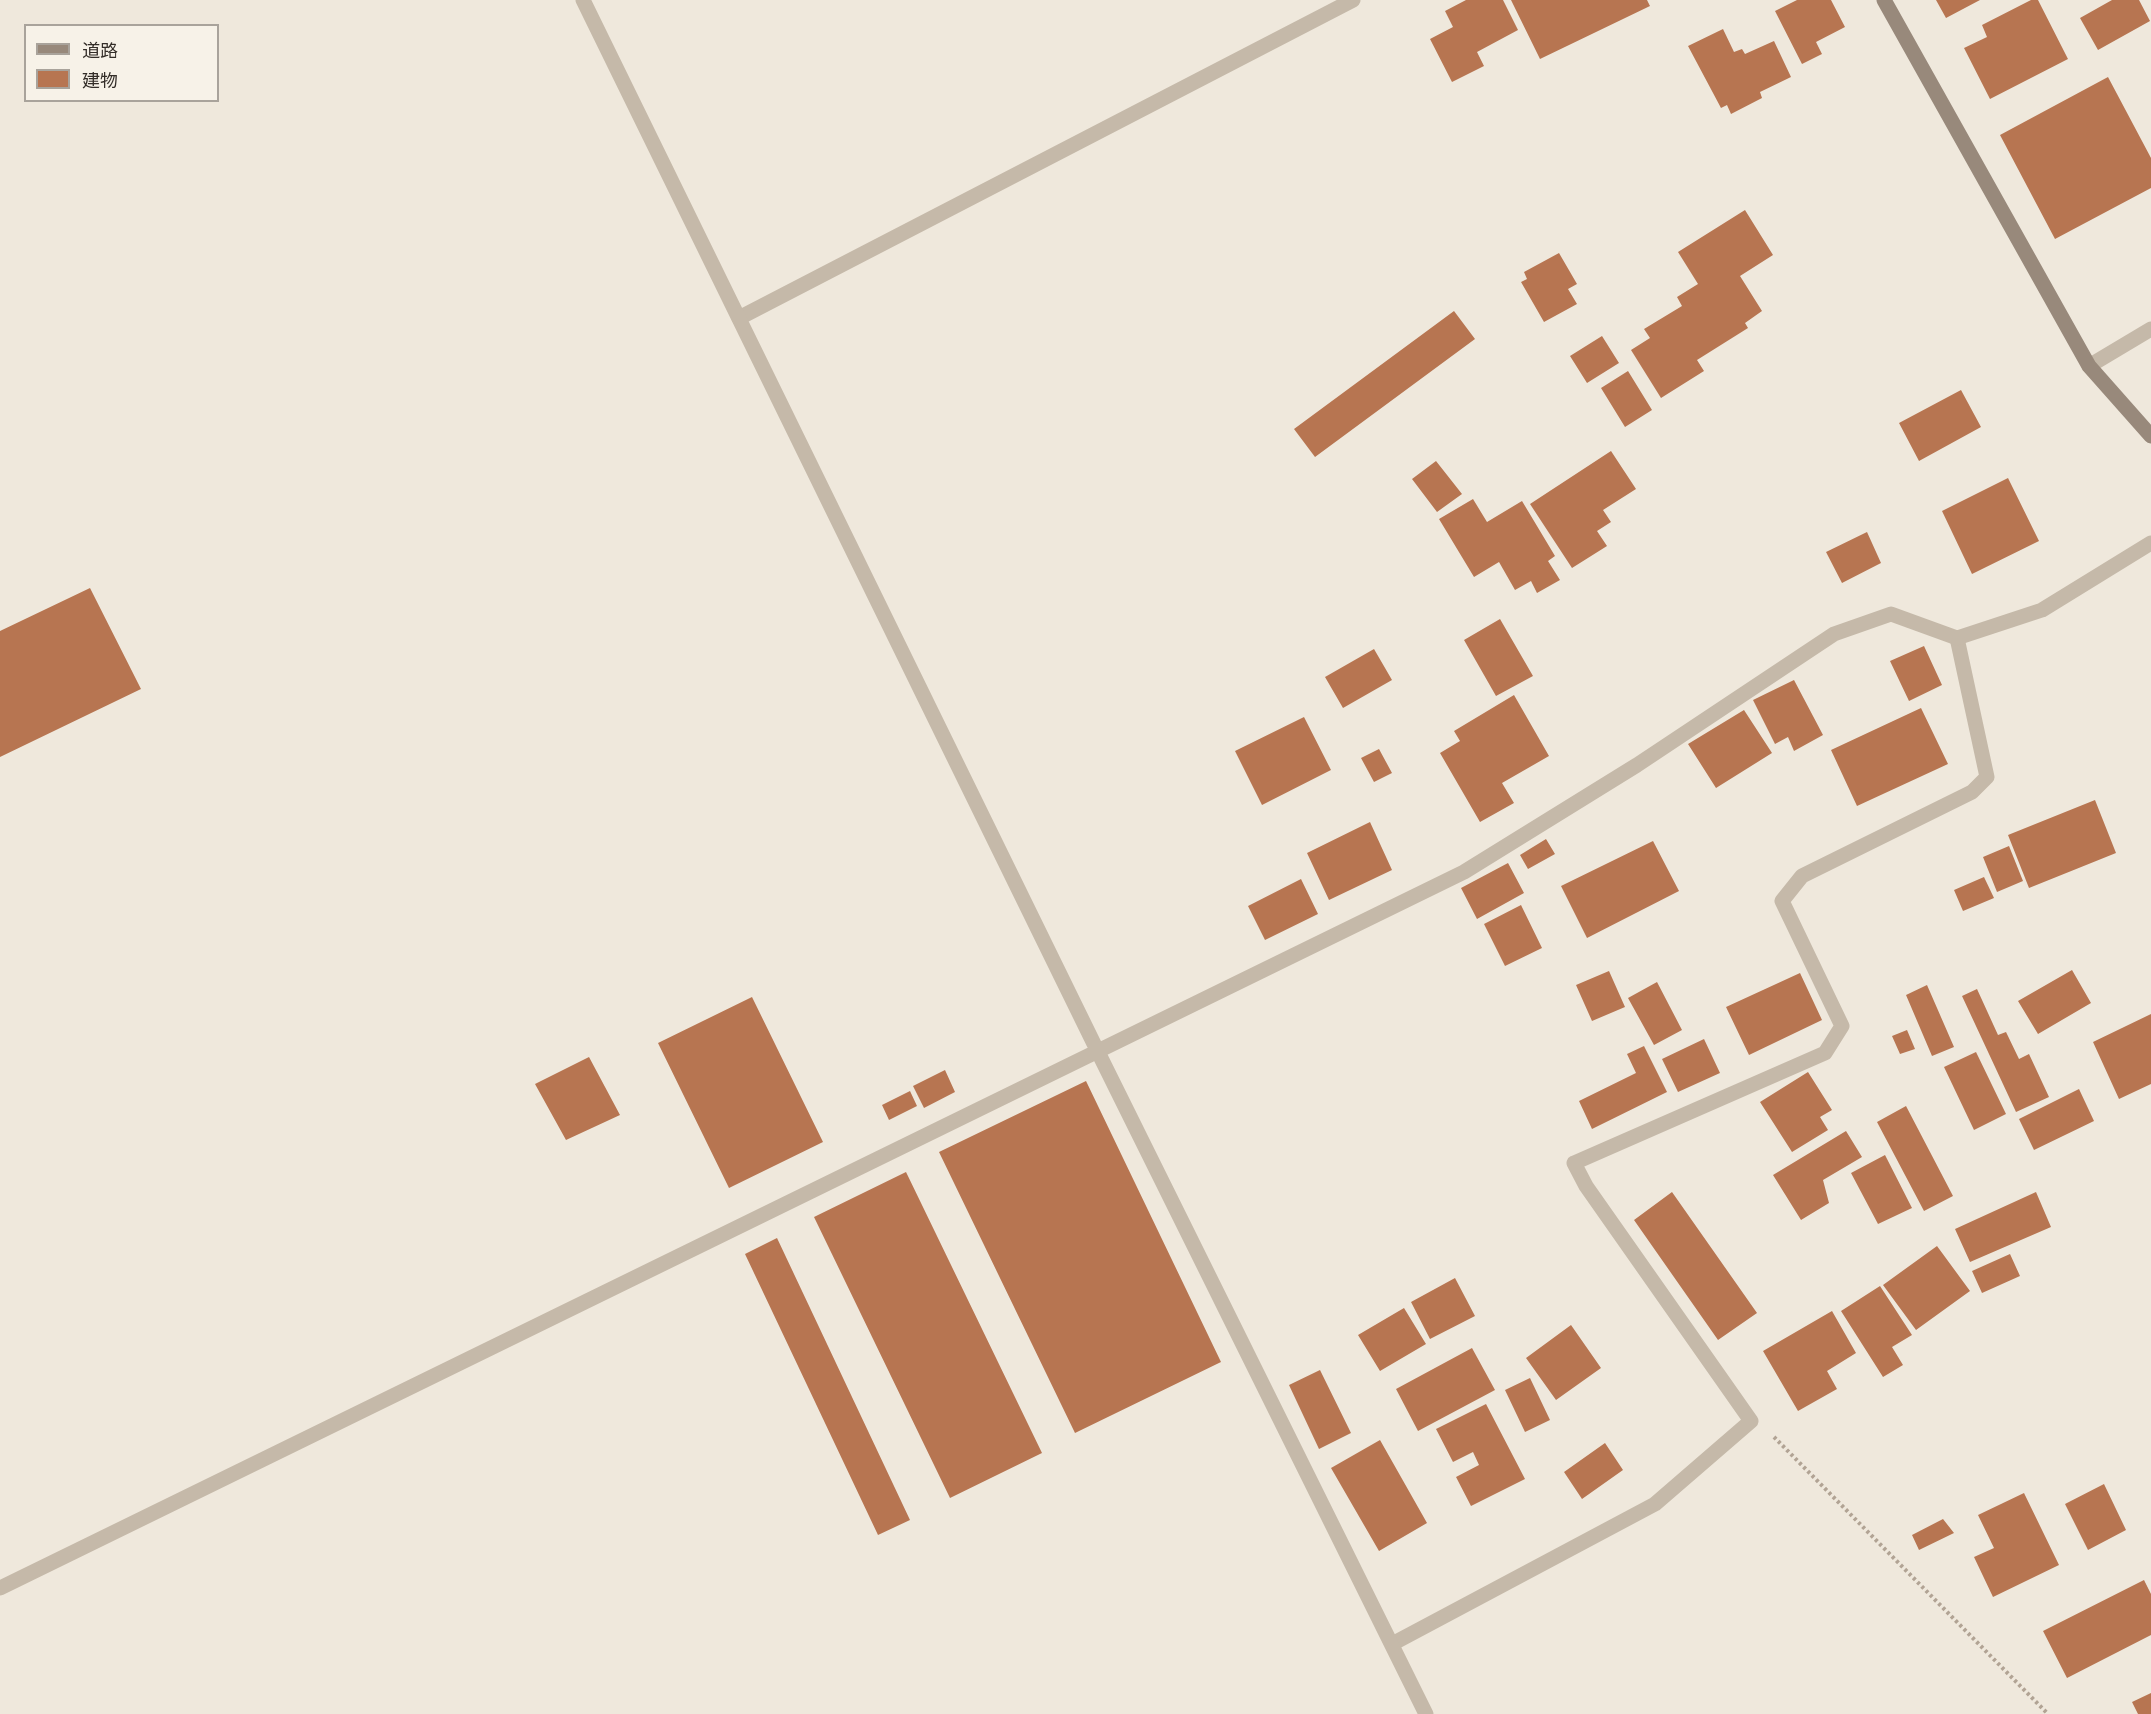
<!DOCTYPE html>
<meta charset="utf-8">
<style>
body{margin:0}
#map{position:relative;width:2151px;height:1714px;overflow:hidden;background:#efe8dc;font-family:Mulish,"Noto Sans JP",sans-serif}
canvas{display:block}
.legend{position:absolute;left:24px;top:24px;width:195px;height:78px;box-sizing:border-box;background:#f7f2e8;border:2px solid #a9a39b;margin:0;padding:8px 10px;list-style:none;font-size:18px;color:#332d28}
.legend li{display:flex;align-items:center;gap:12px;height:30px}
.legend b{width:30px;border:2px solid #a9a39b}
</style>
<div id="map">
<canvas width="2151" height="1714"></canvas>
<ul class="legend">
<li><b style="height:8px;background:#98897b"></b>道路</li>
<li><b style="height:16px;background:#b77551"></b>建物</li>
</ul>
</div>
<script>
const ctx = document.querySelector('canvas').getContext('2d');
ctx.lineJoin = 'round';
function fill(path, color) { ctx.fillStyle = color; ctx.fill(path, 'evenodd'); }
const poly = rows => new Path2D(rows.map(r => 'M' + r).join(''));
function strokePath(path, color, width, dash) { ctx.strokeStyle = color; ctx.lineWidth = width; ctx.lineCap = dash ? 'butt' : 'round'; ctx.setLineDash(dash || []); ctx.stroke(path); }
fill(poly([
 [1466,0,1503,0,1518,30,1477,52,1484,66,1452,82,1430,39,1453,27,1445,11],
 [1511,0,1647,0,1650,6,1540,59],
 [1797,0,1831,0,1845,27,1816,42,1822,54,1802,64,1775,11],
 [1936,0,1980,0,1946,18],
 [2031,0,2038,0,2068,59,1990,99,1964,48,1987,37,1982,25],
 [2112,0,2139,0,2150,21,2098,50,2080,18],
 [1723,29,1734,52,1742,49,1745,54,1774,41,1791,77,1760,92,1762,98,1731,114,1727,105,1721,108,1688,46],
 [2108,77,2151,158,2151,188,2055,239,2000,135],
 [1745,210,1773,255,1740,276,1762,311,1745,323,1748,328,1697,360,1704,371,1661,398,1631,350,1650,338,1644,329,1682,306,1677,297,1698,284,1678,252],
 [1559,253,1577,284,1568,289,1577,304,1544,322,1521,282,1527,279,1524,272],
 [1454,311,1475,339,1315,457,1294,429],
 [1602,336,1619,363,1587,383,1570,356],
 [1628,371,1652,410,1625,427,1601,388],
 [1961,390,1981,427,1919,461,1899,423],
 [1611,451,1636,489,1603,510,1611,522,1597,531,1607,546,1572,568,1530,504],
 [1436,461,1462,494,1437,512,1412,479],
 [2008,478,2039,541,1972,574,1942,511],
 [1473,499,1487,522,1522,501,1555,556,1548,561,1560,580,1537,593,1531,581,1515,590,1499,562,1474,577,1439,519],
 [1867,532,1881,563,1842,583,1826,552],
 [90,588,141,689,0,757,0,631],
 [1500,619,1533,676,1496,696,1464,640],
 [1924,646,1942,685,1909,701,1890,661],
 [1374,649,1392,680,1343,708,1325,677],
 [1794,680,1823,735,1794,751,1788,737,1775,744,1753,700],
 [1514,695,1549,756,1502,783,1514,803,1480,822,1440,753,1460,741,1454,731],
 [1921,708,1948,764,1857,806,1831,750],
 [1744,710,1772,753,1716,788,1688,744],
 [1304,717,1331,770,1262,805,1235,751],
 [1379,749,1392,773,1374,782,1361,758],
 [2095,800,2116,853,2029,888,2008,835],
 [1370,822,1392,870,1329,900,1307,853],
 [1546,839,1555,854,1528,869,1520,855],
 [1653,841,1679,891,1587,938,1561,886],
 [2009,846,2023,881,1997,892,1983,857],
 [1508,863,1524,893,1477,919,1461,888],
 [1984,877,1994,898,1963,911,1954,890],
 [1301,879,1318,914,1265,940,1248,906],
 [1521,905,1542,948,1505,966,1484,924],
 [2072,970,2091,1003,2038,1034,2018,1001],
 [1609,971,1625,1007,1592,1021,1576,985],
 [1800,973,1822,1020,1749,1055,1726,1007],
 [1657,982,1682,1030,1654,1045,1628,998],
 [1927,985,1954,1047,1932,1056,1906,995],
 [1977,989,1998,1035,2006,1032,2019,1059,2029,1054,2049,1097,2016,1112,1962,996],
 [752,997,823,1142,729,1188,658,1043],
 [2151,1014,2151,1084,2119,1099,2093,1042],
 [1907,1030,1915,1049,1900,1054,1892,1036],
 [1704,1039,1720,1073,1678,1092,1662,1059],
 [1644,1046,1667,1092,1592,1129,1579,1101,1636,1073,1627,1054],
 [1976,1052,2006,1114,1974,1130,1944,1067],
 [589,1057,620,1115,566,1140,535,1084],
 [945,1070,955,1092,924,1108,913,1086],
 [1808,1072,1832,1110,1820,1117,1828,1130,1792,1152,1760,1102],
 [1086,1081,1221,1362,1075,1433,939,1152],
 [2079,1089,2094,1121,2034,1150,2019,1119],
 [910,1091,917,1106,889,1120,882,1105],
 [1906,1106,1953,1196,1924,1211,1877,1122],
 [1846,1131,1862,1157,1823,1180,1829,1203,1801,1220,1773,1175],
 [1885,1155,1912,1208,1878,1224,1851,1173],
 [906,1172,1042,1453,950,1498,814,1217],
 [1672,1192,1757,1313,1718,1340,1634,1220],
 [2036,1192,2051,1227,1970,1262,1955,1229],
 [777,1238,910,1520,878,1535,745,1254],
 [1937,1246,1970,1291,1916,1330,1883,1285],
 [2010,1254,2020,1276,1982,1293,1972,1271],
 [1455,1278,1475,1316,1430,1339,1411,1302],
 [1880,1286,1912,1335,1892,1347,1903,1365,1883,1377,1841,1311],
 [1404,1308,1426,1344,1380,1371,1358,1335],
 [1832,1311,1856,1353,1827,1371,1837,1389,1798,1411,1763,1351],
 [1571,1325,1601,1368,1556,1400,1526,1358],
 [1472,1348,1495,1390,1418,1431,1396,1389],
 [1320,1370,1351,1433,1319,1449,1289,1385],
 [1530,1378,1550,1420,1525,1432,1505,1390],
 [1486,1404,1525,1479,1471,1506,1456,1477,1479,1465,1473,1452,1453,1462,1436,1429],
 [1380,1440,1427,1523,1379,1551,1331,1468],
 [1605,1443,1623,1470,1582,1499,1564,1472],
 [2104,1484,2126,1530,2088,1550,2065,1504],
 [2024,1493,2059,1565,1993,1597,1974,1557,1994,1548,1978,1515],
 [1943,1519,1954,1533,1919,1550,1912,1535],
 [2144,1580,2151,1594,2151,1635,2067,1678,2043,1631],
 [2151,1693,2151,1714,2138,1714,2132,1702]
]), '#b77551');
strokePath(poly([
 [1774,1437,2048,1714]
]), '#b1a394', 4, [3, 3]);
strokePath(poly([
 [739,318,1353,0],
 [1392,1644,1655,1504,1751,1421,1586,1186,1574,1163,1825,1053,1842,1026,1782,901,1802,876,1972,792,1987,777,1957,638]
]), '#c5b9a9', 15);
strokePath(poly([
 [583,0,1098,1052,1426,1714],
 [2089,366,2151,329],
 [0,1588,1464,872,1637,765,1834,634,1891,614,1957,638,2042,610,2151,543]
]), '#c5b9a9', 15);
strokePath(poly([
 [1884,0,2089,366,2151,436]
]), '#98897b', 15);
</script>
